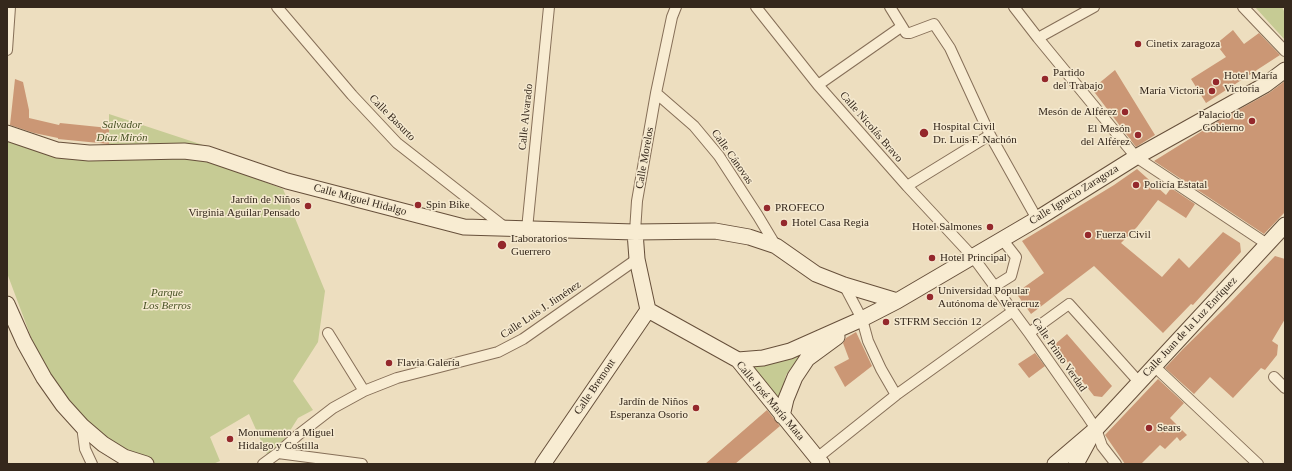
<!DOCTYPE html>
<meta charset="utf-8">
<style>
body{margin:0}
#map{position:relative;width:1292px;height:471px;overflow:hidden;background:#eddebf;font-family:"Times New Roman",serif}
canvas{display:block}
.frame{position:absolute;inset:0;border:8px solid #35281c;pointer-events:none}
</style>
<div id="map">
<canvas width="1292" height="471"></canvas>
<div class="frame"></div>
</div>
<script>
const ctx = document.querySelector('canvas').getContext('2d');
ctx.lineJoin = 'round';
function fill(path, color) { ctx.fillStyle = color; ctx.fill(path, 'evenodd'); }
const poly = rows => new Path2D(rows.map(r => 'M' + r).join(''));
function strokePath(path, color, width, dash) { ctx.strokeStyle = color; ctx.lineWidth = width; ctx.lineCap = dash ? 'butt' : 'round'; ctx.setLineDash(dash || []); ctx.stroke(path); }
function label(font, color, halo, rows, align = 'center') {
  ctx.font = font + ' "Times New Roman",serif'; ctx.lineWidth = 3; ctx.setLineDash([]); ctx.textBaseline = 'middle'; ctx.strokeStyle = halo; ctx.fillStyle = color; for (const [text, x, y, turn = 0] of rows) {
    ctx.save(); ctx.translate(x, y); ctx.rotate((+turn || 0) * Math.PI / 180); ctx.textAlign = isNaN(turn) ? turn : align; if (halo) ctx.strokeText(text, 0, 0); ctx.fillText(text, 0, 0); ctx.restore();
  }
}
fill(poly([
 [1255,7,1282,7,1285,13,1285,40],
 [109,114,203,145,109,144],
 [8,142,75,156,205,159,283,189,325,291,318,342,293,381,313,410,298,418,281,445,267,454,249,414,210,437,220,461,213,464,150,464,109,448,50,388,7,273,7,150],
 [803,351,786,375,779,403,751,364]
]), '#c6cb94');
fill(poly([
 [1233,30,1244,44,1259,33,1280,55,1206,103,1191,79,1226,57,1216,44],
 [1115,70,1155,135,1136,147,1092,89],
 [15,79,23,82,29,110,29,118,59,125,60,123,109,128,109,144,58,139,58,138,34,133,10,125],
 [1285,81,1285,212,1264,234,1154,161,1220,120,1269,93],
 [1137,169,1166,195,1171,188,1195,204,1186,218,1158,200,1137,227,1121,243,1162,277,1179,258,1189,268,1223,232,1240,243,1241,252,1193,305,1191,304,1163,333,1094,266,1031,314,1016,293,1044,273,1022,241,1114,185],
 [1275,256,1285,259,1285,319,1272,341,1278,345,1277,355,1265,370,1261,368,1233,398,1210,377,1194,394,1165,368,1183,349,1228,305],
 [856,332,872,366,845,387,834,367,849,359,843,343,846,338],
 [1067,334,1112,386,1102,397,1094,396,1054,345],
 [1035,353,1045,366,1029,378,1018,364],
 [1158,379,1184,403,1170,418,1187,435,1180,441,1177,437,1165,449,1160,445,1141,464,1125,464,1105,435],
 [767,410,780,426,735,464,705,464]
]), '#cb9775');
const street = poly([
 [277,7,352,95,397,143,507,229],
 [756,7,818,85,907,186,973,257,1029,333,1086,414,1096,429,1102,446,1116,464],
 [890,7,906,33,910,33,934,24,950,48,990,135,1037,219],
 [1014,7,1038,38,1136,157,1267,244],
 [1243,7,1285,51],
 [1038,38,1094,7],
 [7,50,10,7],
 [818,85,901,27],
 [656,93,694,126,719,156,758,216,776,246],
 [907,186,990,135],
 [527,229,549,7],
 [635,232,637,201,656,93,672,17,676,7],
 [844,285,862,319,868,341,881,369,896,395],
 [995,286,1011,276,1016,257,1002,239],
 [328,333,364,391],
 [1029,333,1069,304,1139,382],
 [1154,366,1258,464],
 [1274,377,1285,388],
 [82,426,85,449,92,464],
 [278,453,362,464],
 [817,458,896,395,1013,311],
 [263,464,278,453,298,435,333,408,364,391,397,378,498,352,523,339,637,259]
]);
const secondary = poly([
 [7,133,57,150,89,153,184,151,208,154,287,181,464,227,635,232,715,231,749,237,776,246,816,274,844,285,897,301],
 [635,232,637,259,648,310],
 [7,304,24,342,44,378,63,405,82,426,103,444,124,457,146,464],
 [648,310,738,360,822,464],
 [738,360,763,358,790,351,862,319,897,301,1037,219,1136,157,1265,85,1285,70],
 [782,416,786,399,795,377,807,359,837,337],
 [543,464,648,310],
 [1055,464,1096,429,1285,225],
 [1076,464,1089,440]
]);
strokePath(street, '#866f58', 12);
strokePath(secondary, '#67503b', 17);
strokePath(street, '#f8ecd2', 10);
strokePath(secondary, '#f8ecd2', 15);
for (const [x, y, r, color] of [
 [1138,44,4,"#94282c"],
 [1045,79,4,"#94282c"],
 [1216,82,4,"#94282c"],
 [1212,91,4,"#94282c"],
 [1125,112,4,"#94282c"],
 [1252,121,4,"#94282c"],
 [924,133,5,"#94282c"],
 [1138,135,4,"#94282c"],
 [1136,185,4,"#94282c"],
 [418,205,4,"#94282c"],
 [308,206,4,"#94282c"],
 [767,208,4,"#94282c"],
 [784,223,4,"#94282c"],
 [990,227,4,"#94282c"],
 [1088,235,4,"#94282c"],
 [502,245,5,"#94282c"],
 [932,258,4,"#94282c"],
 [930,297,4,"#94282c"],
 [886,322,4,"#94282c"],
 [389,363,4,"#94282c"],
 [696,408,4,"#94282c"],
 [1149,428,4,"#94282c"],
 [230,439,4,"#94282c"]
]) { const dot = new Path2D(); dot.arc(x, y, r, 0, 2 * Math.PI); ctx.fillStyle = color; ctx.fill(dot); strokePath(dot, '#f5e9cf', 1.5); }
label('11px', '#35281c', '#f5e9cf', [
 ["Cinetix zaragoza",1146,44],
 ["Partido",1053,73],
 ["del Trabajo",1053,86],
 ["Hotel María",1224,76],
 ["Victoria",1224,89],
 ["María Victoria",1204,91,"right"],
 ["Mesón de Alférez",1117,112,"right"],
 ["Palacio de",1244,115,"right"],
 ["Gobierno",1244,128,"right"],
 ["Hospital Civil",933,127],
 ["Dr. Luis F. Nachón",933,140],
 ["El Mesón",1130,129,"right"],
 ["del Alférez",1130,142,"right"],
 ["Policía Estatal",1144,185],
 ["Jardín de Niños",300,200,"right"],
 ["Virginia Aguilar Pensado",300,213,"right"],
 ["Spin Bike",426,205],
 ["PROFECO",775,208],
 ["Hotel Casa Regia",792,223],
 ["Hotel Salmones",982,227,"right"],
 ["Fuerza Civil",1096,235],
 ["Laboratorios",511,239],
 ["Guerrero",511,252],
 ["Hotel Principal",940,258],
 ["Universidad Popular",938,291],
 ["Autónoma de Veracruz",938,304],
 ["STFRM Sección 12",894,322],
 ["Flavia Galería",397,363],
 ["Jardín de Niños",688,402,"right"],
 ["Esperanza Osorio",688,415,"right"],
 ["Sears",1157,428],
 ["Monumento a Miguel",238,433],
 ["Hidalgo y Costilla",238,446]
], 'left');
label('11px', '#35281c', '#f5e9cf', [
 ["Calle Alvarado",526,117,-84],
 ["Calle Basurto",392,118,45],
 ["Calle Nicolás Bravo",871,127,49],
 ["Calle Cánovas",732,157,55],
 ["Calle Morelos",645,158,-80],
 ["Calle Ignacio Zaragoza",1074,195,-32],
 ["Calle Miguel Hidalgo",360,200,15],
 ["Calle Luis J. Jiménez",541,310,-34],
 ["Calle Juan de la Luz Enríquez",1190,327,-47],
 ["Calle Primo Verdad",1059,355,55],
 ["Calle Bremont",595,387,-56],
 ["Calle José María Mata",770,401,50]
]);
label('italic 11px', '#475123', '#f5e9cf', [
 ["Salvador",122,125],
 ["Díaz Mirón",122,138],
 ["Parque",167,293],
 ["Los Berros",167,306]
]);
</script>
